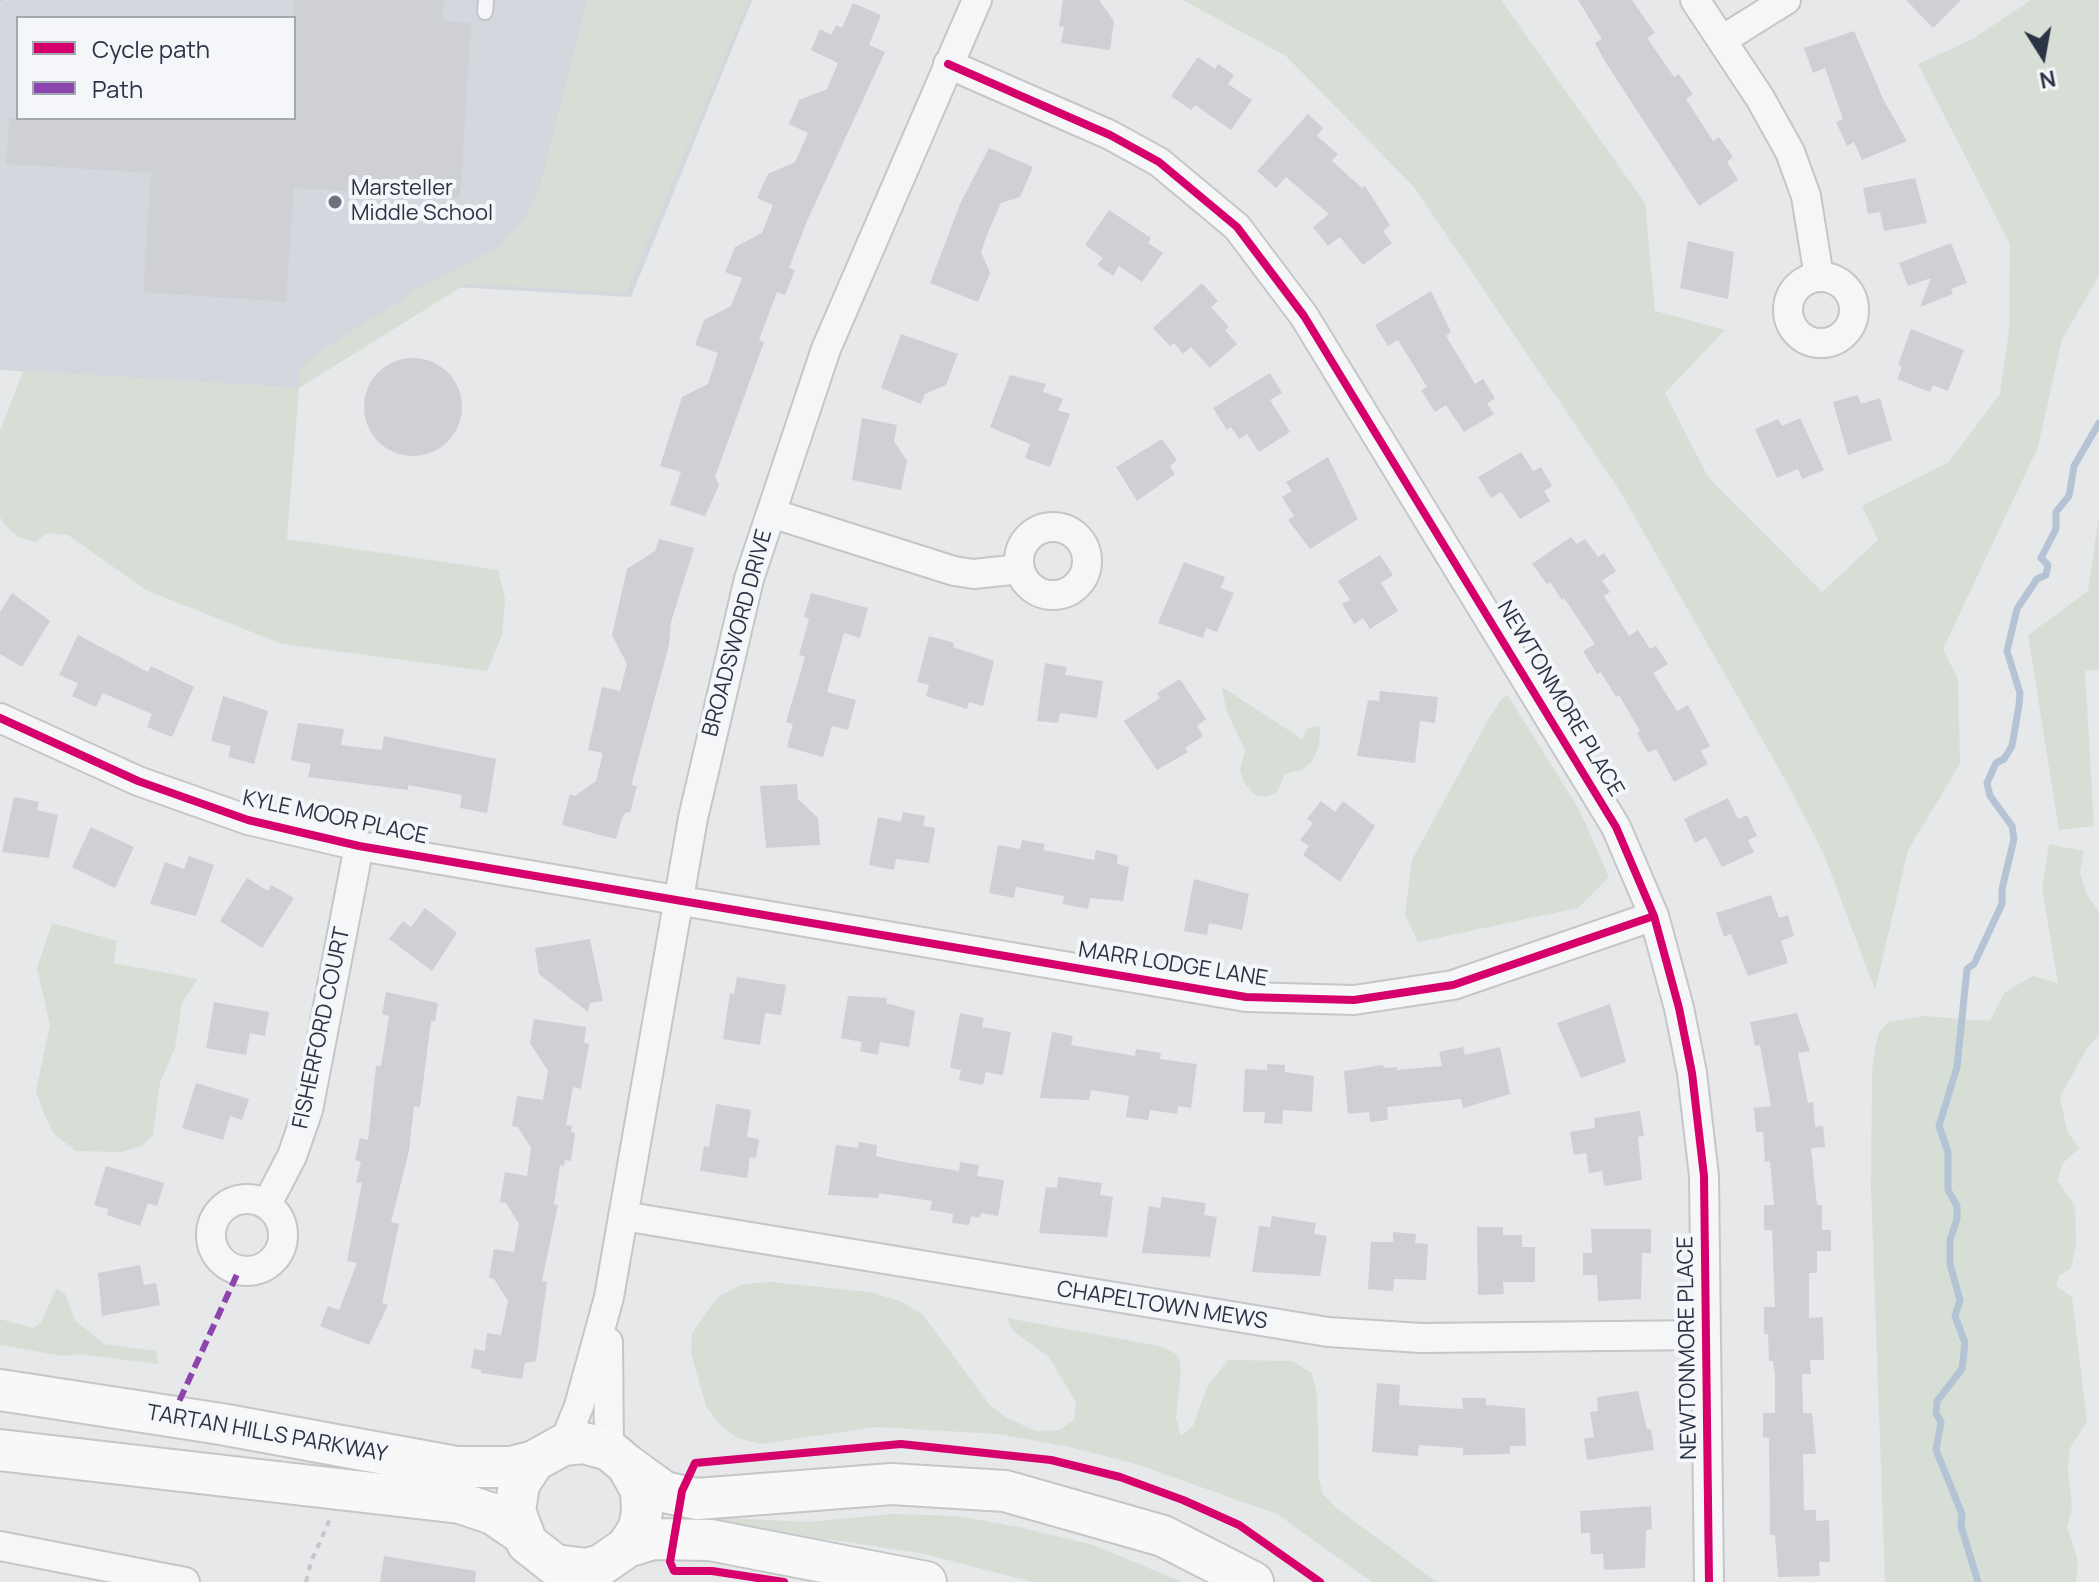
<!DOCTYPE html>
<style>
body{margin:0}
#map{position:relative;width:2099px;height:1582px;overflow:hidden;background:#e6e8ea;font-family:Manrope,sans-serif}
canvas{display:block}
.legend{position:absolute;left:16px;top:16px;width:280px;height:104px;box-sizing:border-box;background:#f4f6f9;border:2px solid #a4a8b1;margin:0;padding:10px 14px;list-style:none;font-size:24px;color:#2b3445}
.legend li{display:flex;align-items:center;gap:16px;height:40px}
.legend b{width:40px;border:2px solid #a4a8b1}
.north{position:absolute;left:2003px;top:16px;width:80px;height:80px;-webkit-text-stroke:6px #f4f6f9;paint-order:stroke;rotate:169deg;font-size:22px;font-weight:700;line-height:32px;text-align:center;color:#2b3445}
.north::after{content:'';display:block;margin:auto;width:28px;height:36px;background:#2b3445;clip-path:polygon(50% 0,100% 100%,50% 72%,0 100%)}
</style>
<div id="map">
<canvas width="2099" height="1582"></canvas>
<ul class="legend">
<li><b style="height:10px;background:#d6006c"></b>Cycle path</li>
<li><b style="height:10px;background:#8e44ad"></b>Path</li>
</ul>
<div class="north">N</div>
</div>
<script>
const ctx = document.querySelector('canvas').getContext('2d');
ctx.lineJoin = 'round';
function fill(path, color) { ctx.fillStyle = color; ctx.fill(path, 'evenodd'); }
const poly = rows => new Path2D(rows.map(r => 'M' + r).join(''));
function strokePath(path, color, width, dash) { ctx.strokeStyle = color; ctx.lineWidth = width; ctx.lineCap = dash ? 'butt' : 'round'; ctx.setLineDash(dash || []); ctx.stroke(path); }
function label(font, color, halo, rows, align = 'center') {
  ctx.font = font + ' Manrope,sans-serif'; ctx.lineWidth = 8; ctx.setLineDash([]); ctx.textBaseline = 'middle'; ctx.strokeStyle = halo; ctx.fillStyle = color; for (const [text, x, y, turn = 0] of rows) {
    ctx.save(); ctx.translate(x, y); ctx.rotate((+turn || 0) * Math.PI / 180); ctx.textAlign = isNaN(turn) ? turn : align; if (halo) ctx.strokeText(text, 0, 0); ctx.fillText(text, 0, 0); ctx.restore();
  }
}
fill(poly([
 [0,0,752,0,631,297,455,287,299,388,0,370],
 [18,18,294,18,294,118,18,118]
]), '#d4d7dd');
fill(poly([
 [587,0,749,0,626,293,466,284,299,388,287,539,498,570,505,599,502,635,487,671,282,644,146,590,68,535,47,533,36,542,18,537,4,524,0,517,0,431,23,371,299,388,300,368,324,349,414,292,502,245,525,217,538,193],
 [1183,0,1501,0,1645,203,1655,311,1725,330,1665,393,1708,477,1822,592,1878,540,1862,506,1949,462,2000,394,2009,331,2010,244,1918,64,1971,40,2031,0,2099,0,2099,276,2062,339,2038,447,1943,649,1958,679,1960,764,1908,850,1875,990,1825,857,1791,790,1620,491,1414,187,1286,56],
 [2099,515,2099,669,2085,671,2094,826,2059,830,2028,635,2088,591],
 [1222,687,1302,739,1308,728,1320,726,1319,746,1312,762,1301,770,1285,774,1277,792,1266,797,1255,795,1244,783,1240,770,1245,750,1227,712],
 [1508,696,1579,809,1609,877,1578,908,1418,942,1405,915,1412,860,1488,720,1502,698],
 [2049,844,2084,851,2080,873,2086,893,2099,912,2099,1035,2087,1048,2060,1097,2067,1130,2079,1148,2063,1163,2057,1180,2075,1206,2076,1244,2071,1268,2059,1276,2056,1286,2072,1297,2087,1422,2070,1448,2068,1469,2072,1508,2067,1527,2078,1561,2076,1582,1885,1582,1871,1190,1872,1070,1876,1045,1879,1032,1888,1022,1924,1016,1990,1021,2004,993,2017,985,2033,976,2058,983,2042,888],
 [52,923,117,941,114,963,198,979,182,1002,175,1048,160,1083,153,1135,141,1146,122,1152,76,1151,54,1134,44,1114,36,1091,50,1025,37,968],
 [771,1282,869,1292,900,1301,923,1315,989,1404,1007,1418,1036,1431,1059,1430,1074,1420,1076,1402,1048,1356,1013,1331,1007,1318,1160,1346,1178,1355,1181,1371,1176,1418,1181,1436,1193,1426,1207,1387,1228,1360,1292,1361,1312,1373,1317,1396,1319,1478,1323,1494,1336,1508,1437,1582,1372,1582,1277,1514,1136,1464,1065,1446,998,1434,876,1427,760,1444,736,1437,720,1425,706,1406,691,1353,692,1333,718,1297,743,1284],
 [56,1289,65,1294,75,1320,104,1344,156,1351,158,1364,79,1354,64,1356,0,1345,0,1319,33,1328,41,1323],
 [892,1514,958,1516,1023,1528,1093,1545,1182,1582,1033,1582,920,1553,833,1540,688,1528,689,1516,809,1522]
]), '#d6ded6');
strokePath(poly([
 [1978,1582,1961,1526,1962,1514,1936,1450,1941,1422,1936,1413,1937,1401,1962,1369,1965,1343,1955,1316,1960,1300,1950,1264,1950,1240,1957,1219,1957,1206,1948,1190,1948,1152,1939,1126,1957,1067,1967,969,1974,964,2002,904,2002,889,2014,839,2012,826,1990,796,1987,783,1996,763,2004,759,2012,746,2019,705,2020,693,2007,651,2017,609,2037,579,2046,575,2048,565,2041,558,2056,529,2056,512,2069,496,2074,466,2099,423]
]), '#b4c4d5', 7);
fill(poly([
 [294,0,444,0,443,21,471,23,460,198,294,188,286,302,143,292,151,173,6,164,9,118,294,118],
 [1063,0,1099,0,1114,21,1110,50,1061,43,1064,27,1059,26],
 [1578,0,1632,0,1655,33,1647,38,1674,77,1679,74,1693,94,1686,99,1713,141,1719,137,1733,157,1727,162,1738,180,1699,206,1606,63,1595,43,1602,39],
 [1906,0,1961,0,1933,28],
 [853,3,881,15,869,45,885,52,807,221,789,268,795,270,785,295,777,292,759,340,764,342,715,477,719,485,705,516,670,505,681,472,660,466,682,397,708,384,718,353,695,345,704,320,731,306,742,278,725,272,735,247,762,233,773,205,757,198,768,174,795,162,808,133,789,124,799,100,827,89,838,63,811,50,820,29,831,35,836,25,842,28],
 [1854,31,1884,101,1907,141,1862,160,1854,142,1847,146,1836,122,1843,119,1825,68,1813,73,1804,48],
 [1198,57,1215,69,1218,64,1234,75,1228,84,1252,100,1231,130,1195,105,1191,110,1171,96],
 [1308,114,1323,128,1317,136,1338,154,1332,161,1362,188,1365,186,1390,225,1383,231,1392,243,1363,265,1340,237,1328,246,1313,227,1329,214,1286,177,1276,188,1257,171],
 [989,148,1033,167,1020,197,1001,203,986,237,981,252,990,273,978,302,930,283,960,204],
 [1915,178,1927,223,1884,231,1880,212,1868,214,1863,188],
 [1109,210,1151,238,1148,243,1163,253,1142,282,1119,266,1113,276,1097,265,1103,258,1085,245],
 [1688,241,1734,252,1728,299,1680,288],
 [1951,243,1967,283,1951,289,1953,294,1920,307,1931,278,1908,286,1899,263],
 [1202,283,1218,301,1211,307,1229,327,1225,330,1237,344,1210,368,1191,347,1183,354,1174,343,1170,346,1153,328],
 [1431,291,1451,332,1446,336,1475,384,1483,379,1495,398,1487,404,1494,414,1464,432,1446,405,1435,412,1421,390,1427,387,1398,340,1388,346,1375,325],
 [1911,329,1964,350,1948,391,1933,385,1930,392,1897,379,1902,367,1898,365],
 [901,334,958,354,946,385,925,394,921,404,881,388],
 '364 407a49 49 0 1 1 98 0a49 49 0 1 1-98 0Z',
 [1270,373,1282,393,1270,400,1290,432,1259,452,1247,434,1239,439,1231,427,1227,430,1213,408],
 [1010,375,1046,384,1043,392,1063,399,1058,410,1070,414,1050,467,1025,458,1030,444,990,427],
 [1858,395,1861,404,1880,398,1892,440,1848,455,1833,402],
 [862,418,897,425,894,441,907,461,901,490,852,480],
 [1800,418,1824,470,1802,479,1798,469,1777,478,1755,429,1778,419,1782,426],
 [1162,439,1177,460,1170,466,1175,474,1137,501,1116,467],
 [1521,452,1533,471,1541,467,1552,486,1544,491,1550,501,1520,519,1501,492,1491,498,1478,477],
 [1328,457,1358,519,1310,549,1288,520,1294,516,1282,497,1292,491,1286,482],
 [1571,537,1577,544,1585,539,1598,557,1604,553,1616,571,1602,581,1610,592,1604,596,1629,636,1638,630,1650,649,1656,646,1668,664,1653,673,1677,711,1688,705,1710,746,1701,751,1708,764,1674,782,1656,749,1648,753,1637,733,1640,731,1619,695,1616,697,1601,672,1597,674,1583,651,1595,644,1564,598,1562,600,1550,582,1547,584,1532,564],
 [659,539,694,548,671,622,669,645,633,778,632,785,637,786,630,813,626,812,622,818,616,839,562,825,570,794,575,796,596,781,603,753,588,750,602,687,620,691,627,664,612,635,627,569,655,551],
 [1380,555,1393,575,1381,583,1398,611,1370,629,1363,618,1354,624,1342,604,1350,600,1338,581],
 [1184,562,1225,577,1221,588,1234,593,1217,632,1206,628,1203,638,1158,623],
 [12,593,50,621,22,667,0,654,0,612],
 [811,593,868,608,860,638,844,633,827,692,856,700,848,730,832,726,823,757,787,747,793,724,786,722,805,657,799,655,809,619,804,617],
 [78,635,148,672,151,666,194,687,172,737,147,727,152,714,103,693,96,707,72,696,78,683,59,675],
 [929,636,954,643,953,647,994,661,983,706,969,702,967,709,926,696,929,685,917,682],
 [1045,663,1067,667,1065,675,1103,681,1097,718,1060,713,1058,723,1037,721],
 [1180,679,1206,719,1197,726,1203,736,1185,748,1188,752,1157,770,1124,721,1160,698,1157,693],
 [1380,691,1438,697,1435,723,1420,721,1415,763,1357,756,1368,700,1379,701],
 [223,696,268,711,254,764,228,757,231,746,211,741],
 [298,723,344,729,341,745,382,750,384,736,496,759,487,813,460,808,462,795,408,785,408,790,308,777,311,764,291,760],
 [797,784,798,799,818,818,820,845,766,848,760,786],
 [14,797,39,802,37,810,58,815,49,858,2,852],
 [1728,798,1738,819,1747,815,1757,836,1748,840,1754,852,1722,867,1706,837,1695,843,1684,819],
 [1321,801,1335,812,1343,801,1375,826,1340,882,1303,855,1309,846,1300,840,1313,823,1307,819],
 [903,812,925,816,923,826,935,828,929,863,896,859,894,870,869,865,878,817,901,822],
 [91,827,134,847,115,888,72,867],
 [1022,840,1045,844,1043,850,1094,860,1096,850,1118,855,1117,864,1129,867,1123,901,1090,898,1088,909,1063,904,1064,896,1016,887,1014,898,989,893,998,845,1020,849],
 [189,856,214,865,196,916,150,904,165,862,184,869],
 [247,878,268,891,271,885,294,898,262,948,220,921],
 [1194,879,1249,894,1242,930,1209,923,1207,935,1184,931],
 [1771,895,1779,918,1788,915,1794,936,1781,941,1788,963,1748,976,1731,934,1724,937,1716,913],
 [425,908,457,933,432,971,389,939,403,921,411,927],
 [590,939,603,1001,590,1003,588,1012,539,974,535,948],
 [737,977,786,985,781,1015,765,1013,760,1045,723,1039,730,993,734,994],
 [386,992,438,1003,435,1021,431,1021,420,1107,414,1106,409,1151,391,1222,399,1224,382,1303,388,1305,369,1345,320,1326,328,1306,339,1310,357,1263,347,1261,362,1183,356,1182,361,1162,355,1160,360,1138,368,1140,376,1066,381,1066,389,1016,382,1014],
 [848,996,887,998,886,1003,915,1011,909,1047,880,1042,878,1055,860,1051,862,1042,841,1038],
 [214,1002,269,1012,265,1036,250,1033,246,1055,206,1048],
 [1610,1004,1626,1062,1581,1078,1557,1023],
 [960,1013,984,1018,982,1027,1011,1032,1003,1075,986,1072,983,1085,959,1080,961,1070,950,1068],
 [1797,1013,1810,1051,1798,1053,1808,1103,1813,1102,1815,1127,1823,1126,1825,1147,1811,1148,1817,1205,1822,1205,1822,1230,1831,1230,1831,1251,1817,1251,1817,1273,1809,1273,1809,1318,1823,1317,1824,1360,1810,1360,1811,1374,1802,1374,1803,1413,1812,1413,1816,1454,1803,1454,1804,1510,1816,1510,1816,1521,1829,1520,1830,1562,1819,1562,1820,1576,1778,1577,1775,1535,1770,1535,1769,1438,1763,1437,1763,1413,1775,1413,1775,1375,1773,1361,1769,1361,1768,1334,1764,1334,1764,1307,1775,1307,1772,1230,1764,1230,1764,1205,1774,1205,1770,1161,1765,1162,1763,1132,1756,1132,1754,1108,1771,1106,1760,1045,1755,1046,1750,1022],
 [534,1019,586,1027,584,1043,589,1044,581,1089,573,1087,566,1125,572,1126,571,1132,575,1133,571,1161,565,1160,564,1166,560,1165,554,1204,558,1205,542,1281,547,1282,536,1361,525,1363,522,1379,481,1373,481,1370,471,1368,474,1349,485,1351,487,1333,501,1335,508,1301,494,1279,489,1278,494,1249,514,1252,519,1224,506,1203,500,1202,505,1172,527,1176,531,1148,518,1127,512,1126,517,1096,543,1100,548,1071,530,1043],
 [1052,1032,1073,1036,1071,1045,1135,1056,1136,1049,1161,1053,1160,1059,1197,1064,1191,1108,1178,1106,1177,1114,1150,1110,1148,1120,1126,1117,1129,1096,1091,1090,1089,1100,1040,1098],
 [1463,1047,1465,1055,1500,1047,1510,1094,1463,1108,1461,1099,1387,1107,1388,1120,1370,1122,1369,1112,1348,1114,1344,1071,1383,1065,1384,1068,1397,1067,1397,1070,1442,1066,1439,1052],
 [1267,1064,1285,1065,1285,1072,1314,1076,1312,1112,1283,1110,1282,1124,1264,1123,1265,1112,1243,1112,1245,1069,1267,1070],
 [196,1083,249,1099,242,1120,230,1116,223,1140,182,1128],
 [716,1104,751,1110,747,1137,759,1139,756,1158,750,1157,747,1178,700,1171,704,1146,709,1147],
 [1640,1111,1644,1136,1638,1137,1642,1180,1604,1186,1602,1171,1589,1173,1586,1153,1574,1155,1570,1132,1595,1128,1594,1118],
 [859,1142,877,1145,876,1156,903,1162,959,1171,960,1162,979,1165,977,1176,1004,1180,998,1216,981,1213,980,1218,971,1216,969,1225,952,1223,953,1214,930,1210,932,1201,879,1193,878,1198,828,1195,836,1145,858,1148],
 [106,1166,164,1183,157,1206,148,1203,140,1226,107,1215,108,1209,94,1205],
 [1058,1177,1102,1183,1100,1195,1113,1197,1107,1237,1039,1233,1046,1187,1057,1188],
 [1162,1197,1206,1203,1204,1215,1217,1217,1210,1257,1142,1253,1149,1206,1160,1208],
 [1272,1216,1316,1223,1314,1234,1327,1236,1320,1276,1252,1272,1259,1226,1270,1227],
 [1477,1227,1503,1227,1503,1235,1522,1235,1522,1247,1535,1247,1535,1282,1503,1282,1504,1294,1478,1295],
 [1591,1229,1651,1229,1651,1253,1642,1253,1641,1299,1598,1301,1597,1275,1583,1275,1583,1253,1592,1253],
 [1393,1232,1416,1234,1415,1243,1428,1244,1426,1280,1394,1279,1393,1291,1368,1289,1371,1242,1393,1242],
 [140,1265,144,1285,156,1283,160,1305,102,1316,98,1273],
 [1377,1383,1400,1385,1399,1405,1463,1409,1462,1398,1486,1398,1486,1405,1525,1408,1526,1446,1510,1446,1510,1454,1463,1455,1463,1448,1419,1445,1418,1456,1372,1452],
 [1638,1391,1647,1430,1651,1429,1654,1450,1587,1460,1584,1439,1594,1437,1590,1412,1598,1411,1597,1397],
 [1651,1506,1652,1529,1646,1530,1645,1568,1604,1570,1603,1554,1591,1554,1590,1533,1581,1533,1580,1511],
 [384,1556,476,1571,475,1582,380,1582]
]), '#ced0d3');
const lane = poly([
 [485,12,486,0]
]);
const street = poly([
 [1695,0,1760,98,1790,152,1806,196,1819,277],
 [1722,40,1786,0],
 [948,64,1110,135,1159,162,1237,227,1304,316,1616,827,1654,916,1679,1008,1692,1073,1704,1176,1709,1582],
 '1788 310a33 33 0 1 1 66 0a33 33 0 1 1-66 0Z',
 [771,513,954,571,974,574,1020,569],
 '1019 561a34 34 0 1 1 68 0a34 34 0 1 1-68 0Z',
 [0,718,138,781,248,820,359,846,1246,997,1354,1000,1453,985,1654,916],
 '211 1235a36 36 0 1 1 72 0a36 36 0 1 1-72 0Z',
 [267,1204,292,1156,308,1110,359,846],
 [623,1216,1328,1332,1421,1338,1706,1335],
 [608,1342,609,1450],
 [563,1445,579,1406,609,1297,693,818,749,579,826,349,977,0],
 [0,1546,185,1582]
]);
const secondary = poly([
 [0,1390,221,1424,456,1467,511,1467,534,1461],
 [0,1450,460,1503,493,1514,521,1533],
 [627,1465,664,1492,697,1499,892,1484,1005,1491,1163,1536,1253,1582],
 [627,1547,639,1528,642,1512,641,1490,627,1465,609,1450,584,1443,563,1445,534,1461,519,1484,515,1511,527,1543,555,1565,587,1569,601,1565,627,1547,653,1539,710,1540,926,1582]
]);
strokePath(lane, '#c4c6c8', 18);
strokePath(street, '#c4c6c8', 32);
strokePath(secondary, '#c4c6c8', 44);
strokePath(poly([
 [0,1,0,0],
 [306,1582,311,1562,330,1519]
]), '#c5c6ca', 4, [6, 6]);
strokePath(lane, '#f5f6f7', 14);
strokePath(street, '#f5f6f7', 28);
strokePath(secondary, '#f8f8f8', 40);
strokePath(poly([
 [172,1417,239,1270]
]), '#8e44ad', 6, [12, 6]);
strokePath(poly([
 [948,64,1110,135,1159,162,1237,227,1304,316,1616,827,1654,916,1679,1008,1692,1073,1704,1176,1709,1582],
 [0,718,138,781,248,820,359,846,1246,997,1354,1000,1453,985,1654,916],
 [784,1582,712,1571,674,1571,670,1562,682,1491,695,1463,901,1444,1051,1460,1120,1477,1183,1500,1239,1525,1320,1582]
]), '#d6006c', 8);
for (const [x, y, r, color] of [
 [335,202,8,"#6c737f"]
]) { const dot = new Path2D(); dot.arc(x, y, r, 0, 2 * Math.PI); ctx.fillStyle = color; ctx.fill(dot); strokePath(dot, '#f4f6f9', 3); }
label('22px', '#2b3445', '#f4f6f9', [
 ["Marsteller",351,189],
 ["Middle School",351,214]
], 'left');
label('22px', '#2b3445', '#f4f6f9', [
 ["BROADSWORD DRIVE",738,633,-75],
 ["NEWTONMORE PLACE",1560,699,59],
 ["KYLE MOOR PLACE",335,818,12],
 ["MARR LODGE LANE",1173,965,9],
 ["FISHERFORD COURT",322,1028,-78],
 ["CHAPELTOWN MEWS",1162,1306,9],
 ["NEWTONMORE PLACE",1688,1348,-91],
 ["TARTAN HILLS PARKWAY",267,1434,10]
]);
</script>
